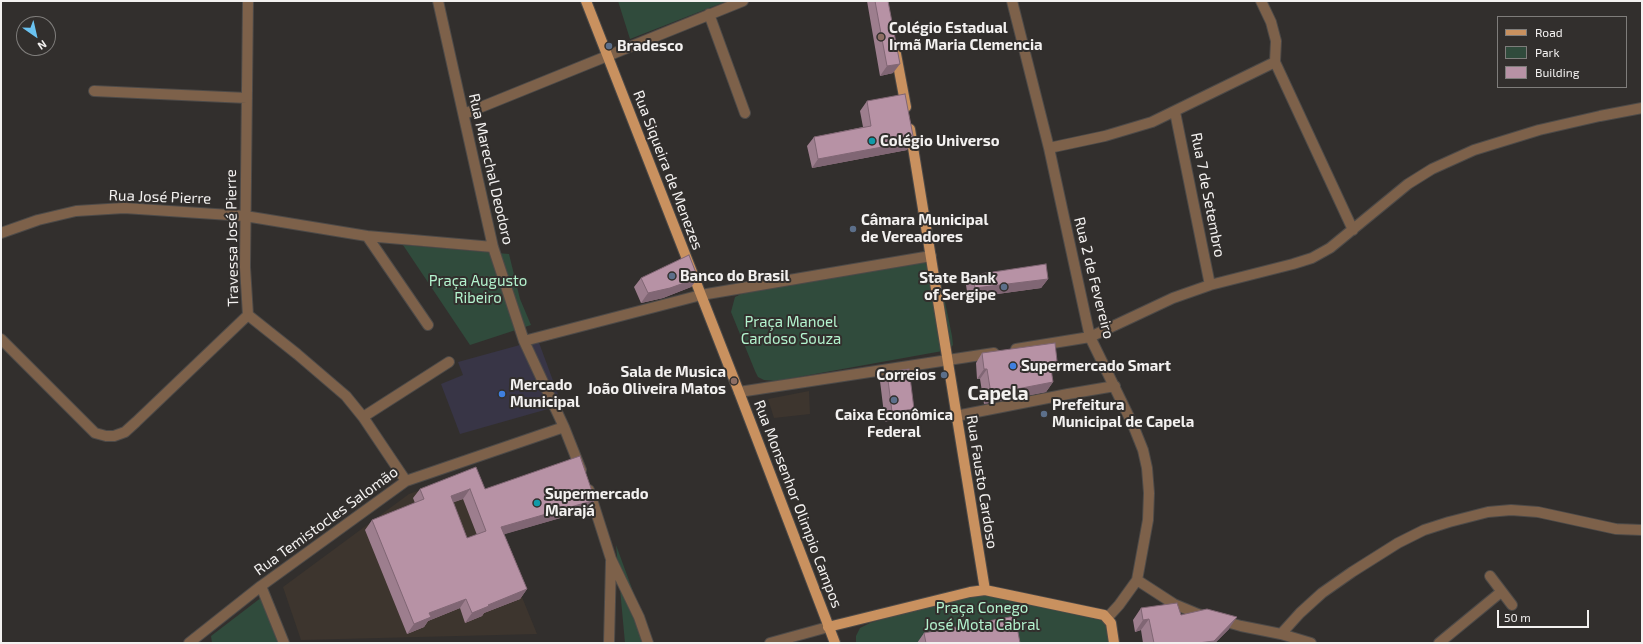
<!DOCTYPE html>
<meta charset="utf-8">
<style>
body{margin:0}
#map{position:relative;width:1643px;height:644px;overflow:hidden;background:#322f2d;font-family:"Exo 2",sans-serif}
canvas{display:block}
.frame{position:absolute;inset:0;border:2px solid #f3f1f0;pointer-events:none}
.legend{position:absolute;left:1497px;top:16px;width:130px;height:72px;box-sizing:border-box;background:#322f2d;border:1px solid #7f7d7b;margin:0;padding:5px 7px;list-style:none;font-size:12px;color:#f3f1f0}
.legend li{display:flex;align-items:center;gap:8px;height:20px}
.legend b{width:20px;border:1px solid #7f7d7b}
.north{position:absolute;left:16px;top:16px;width:40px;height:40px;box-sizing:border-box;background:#322f2d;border:1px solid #7f7d7b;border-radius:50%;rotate:146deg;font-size:11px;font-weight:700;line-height:16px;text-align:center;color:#f3f1f0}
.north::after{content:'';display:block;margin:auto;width:14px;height:18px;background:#6ac3f1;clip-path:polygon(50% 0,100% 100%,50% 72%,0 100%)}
.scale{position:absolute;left:1497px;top:610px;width:92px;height:18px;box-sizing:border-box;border:2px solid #f3f1f0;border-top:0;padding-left:5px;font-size:12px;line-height:14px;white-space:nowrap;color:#f3f1f0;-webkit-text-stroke:3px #322f2d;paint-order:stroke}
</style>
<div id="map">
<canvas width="1643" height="644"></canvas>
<div class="frame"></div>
<ul class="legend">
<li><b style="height:5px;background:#c9915f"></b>Road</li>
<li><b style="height:11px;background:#304b3c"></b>Park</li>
<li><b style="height:11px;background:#b792a5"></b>Building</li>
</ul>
<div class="north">N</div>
<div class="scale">50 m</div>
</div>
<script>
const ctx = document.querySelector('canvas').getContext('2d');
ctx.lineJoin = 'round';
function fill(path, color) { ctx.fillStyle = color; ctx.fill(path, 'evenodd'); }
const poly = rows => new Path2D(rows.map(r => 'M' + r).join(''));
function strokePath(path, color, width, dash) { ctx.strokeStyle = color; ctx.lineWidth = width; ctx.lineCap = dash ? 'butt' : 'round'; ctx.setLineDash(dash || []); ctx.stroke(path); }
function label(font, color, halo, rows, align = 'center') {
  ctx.font = font + ' "Exo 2",sans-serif'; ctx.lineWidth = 4; ctx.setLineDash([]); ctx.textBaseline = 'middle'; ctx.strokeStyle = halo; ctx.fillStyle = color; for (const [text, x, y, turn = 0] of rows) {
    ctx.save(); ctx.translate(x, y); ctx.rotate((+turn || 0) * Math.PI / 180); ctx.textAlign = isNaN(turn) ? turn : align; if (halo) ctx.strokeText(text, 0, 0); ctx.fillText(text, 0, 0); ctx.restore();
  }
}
fill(poly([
 [538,340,562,405,460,434,441,384,463,375,458,362]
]), '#383546');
fill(poly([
 [809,391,810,414,774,418,768,399],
 [471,472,537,634,301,640,283,587,409,494]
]), '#3d352e');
fill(poly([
 [618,1,727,1,630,39],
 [403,245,509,254,520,299,531,325,470,345],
 [923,262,932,262,938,268,952,336,953,345,948,350,776,381,764,380,758,377,755,371,731,312,735,297,747,291],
 [616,545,652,643,625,643],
 [984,588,1100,617,1108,621,1114,643,856,643,856,636,860,628,870,623],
 [262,597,282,643,212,643,211,636]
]), '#304b3c');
const minor = poly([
 [248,1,245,267,248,315,297,354,346,396,363,417,406,481],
 [438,1,493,247,524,341,564,427,581,470],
 [1012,1,1049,148,1090,337,1133,425,1143,450,1147,468,1149,493,1148,520,1137,580,1119,605,1108,617],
 [1261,1,1271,22,1276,41,1275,62,1353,230],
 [709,14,745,113],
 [94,91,247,98],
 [1175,112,1210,285],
 [464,114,743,1],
 [1049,148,1105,136,1152,122,1275,62],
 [1,233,38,220,76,211,124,208,245,216,367,236,493,247],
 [367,236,428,325],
 [1,339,95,433,106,436,114,436,125,432,136,422,248,315],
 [524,341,701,295,931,256],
 [1016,349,1090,337,1173,298,1210,285,1293,264,1312,258,1330,248,1408,184,1432,169,1474,150,1539,130,1600,116,1642,108],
 [739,392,994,353],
 [956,416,1068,394,1115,386],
 [363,417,449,362],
 [589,490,611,559,639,617,648,643],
 [1490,576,1512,605],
 [1137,580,1174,604,1198,614,1241,626,1281,634,1311,643],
 [261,586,284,643],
 [1281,634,1300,613,1322,593,1352,572,1398,543,1424,530,1449,522,1488,512,1511,510,1538,512,1616,529,1642,530],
 [189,643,261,586,406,481,564,427],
 [609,643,611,561],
 [770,643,828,627],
 [1439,643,1501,592]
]);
const major = poly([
 [586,1,739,392,835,643],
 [896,54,906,107],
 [910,129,985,590],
 [828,627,970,592,985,590,1104,615,1111,623,1114,643]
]);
strokePath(minor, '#4d4a48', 12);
strokePath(major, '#4d4a48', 12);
strokePath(minor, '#7d614a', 10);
strokePath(major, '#c9915f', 10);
fill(poly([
 [867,1,888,1,893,73,880,76],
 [867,101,907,150,812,168,807,146,814,137,863,127,860,111],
 [973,275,1048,279,1041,288,968,298,966,285],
 [641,278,698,278,691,287,663,298,641,303,634,287],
 [982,353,1057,361,1051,370,1053,382,1046,392,984,404,980,379,977,379,976,363],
 [887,372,907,419,885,422,880,381],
 [420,489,485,489,595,500,588,510,504,534,527,589,520,599,484,613,482,616,465,623,460,608,428,621,424,627,407,634,365,530,372,520,415,503,413,498],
 [463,499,477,535,467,538,453,502],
 [1141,608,1181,615,1229,629,1215,643,1143,643,1141,630,1135,632,1133,620],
 [924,633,1020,643,917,643]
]), '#9d7e8e');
fill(poly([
 [900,64,893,73,880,76,887,66],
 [914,141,907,150,812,168,818,159],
 [698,278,691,287,663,298,641,303,648,293],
 [1048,279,1041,288,968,298,975,288],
 [1057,361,1051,370,1050,362],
 [984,369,987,369,980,379,977,379],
 [1053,382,1046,392,984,404,991,394],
 [914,409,907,419,885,422,892,412],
 [470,489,463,499,444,506,451,496],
 [595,500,588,510,495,537,501,527],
 [527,589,520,599,484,613,482,616,465,623,472,613,488,605],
 [466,599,460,608,428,621,424,627,407,634,414,624,429,613],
 [1237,617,1229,629,1215,643,1198,643],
 [1149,619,1141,630,1135,632,1143,620]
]), '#806674');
const building = poly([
 [875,1,888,1,900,64,887,66,875,1],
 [905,94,914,141,818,159,814,137,871,126,867,101,905,94],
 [689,255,698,278,670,288,648,293,641,278,689,255],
 [1046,264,1048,279,975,288,973,275,1046,264],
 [1055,343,1057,361,1050,362,1053,382,991,394,987,369,984,369,982,353,1055,343],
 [909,369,914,409,892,412,887,372,909,369],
 [580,456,595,500,501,527,527,589,488,605,489,606,472,613,466,599,429,613,431,617,414,624,372,520,424,499,420,489,476,467,485,489,580,456],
 [470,489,486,531,467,538,451,496,470,489],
 [1177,603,1181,615,1207,609,1237,617,1214,641,1198,643,1154,643,1149,619,1143,620,1141,608,1177,603],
 [1015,616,1020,643,926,643,924,633,1015,616]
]);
fill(building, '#b792a5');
strokePath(building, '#806674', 1);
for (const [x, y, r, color] of [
 [881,37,4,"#8d6e63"],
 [609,46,4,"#5c6f8a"],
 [872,141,4,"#0f9aa8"],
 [853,229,4,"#5c6f8a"],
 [672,276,4,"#5c6f8a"],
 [1004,287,4,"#5c6f8a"],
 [1013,366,4,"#3f7fe0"],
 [944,375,4,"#5c6f8a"],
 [734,381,4,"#8d6e63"],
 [502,394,4,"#3f7fe0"],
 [894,400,4,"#5c6f8a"],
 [1044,414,4,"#5c6f8a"],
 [537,503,4,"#0f9aa8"]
]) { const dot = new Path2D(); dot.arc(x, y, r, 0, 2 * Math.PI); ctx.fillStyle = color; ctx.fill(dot); strokePath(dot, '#322f2d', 1.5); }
label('bold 15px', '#f3f1f0', '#322f2d', [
 ["Colégio Estadual",889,28],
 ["Irmã Maria Clemencia",889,45],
 ["Bradesco",617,46],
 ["Colégio Universo",880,141],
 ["Câmara Municipal",861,220],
 ["de Vereadores",861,237],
 ["Banco do Brasil",680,276],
 ["State Bank",996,278,"right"],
 ["of Sergipe",996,295,"right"],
 ["Supermercado Smart",1021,366],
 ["Sala de Musica",726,372,"right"],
 ["João Oliveira Matos",726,389,"right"],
 ["Correios",936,375,"right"],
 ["Mercado",510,385],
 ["Municipal",510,402],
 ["Prefeitura",1052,405],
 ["Municipal de Capela",1052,422],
 ["Caixa Econômica",894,415,"center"],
 ["Federal",894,432,"center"],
 ["Supermercado",545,494],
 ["Marajá",545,511]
], 'left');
label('15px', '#f3f1f0', '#322f2d', [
 ["Rua Marechal Deodoro",491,169,77],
 ["Rua Siqueira de Menezes",668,170,69],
 ["Rua 7 de Setembro",1208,195,79],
 ["Rua José Pierre",160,197,2],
 ["Travessa José Pierre",232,238,-91],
 ["Rua 2 de Fevereiro",1094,278,76],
 ["Rua Fausto Cardoso",982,482,81],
 ["Rua Monsenhor Olimpio Campos",798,504,69],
 ["Rua Temistocles Salomão",326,521,-36]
]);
label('15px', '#b3f3ce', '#322f2d', [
 ["Praça Augusto",478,281],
 ["Ribeiro",478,298],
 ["Praça Manoel",791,322],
 ["Cardoso Souza",791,339],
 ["Praça Conego",982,608],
 ["José Mota Cabral",982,625]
]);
label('bold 19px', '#f3f1f0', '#322f2d', [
 ["Capela",998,394]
]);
</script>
